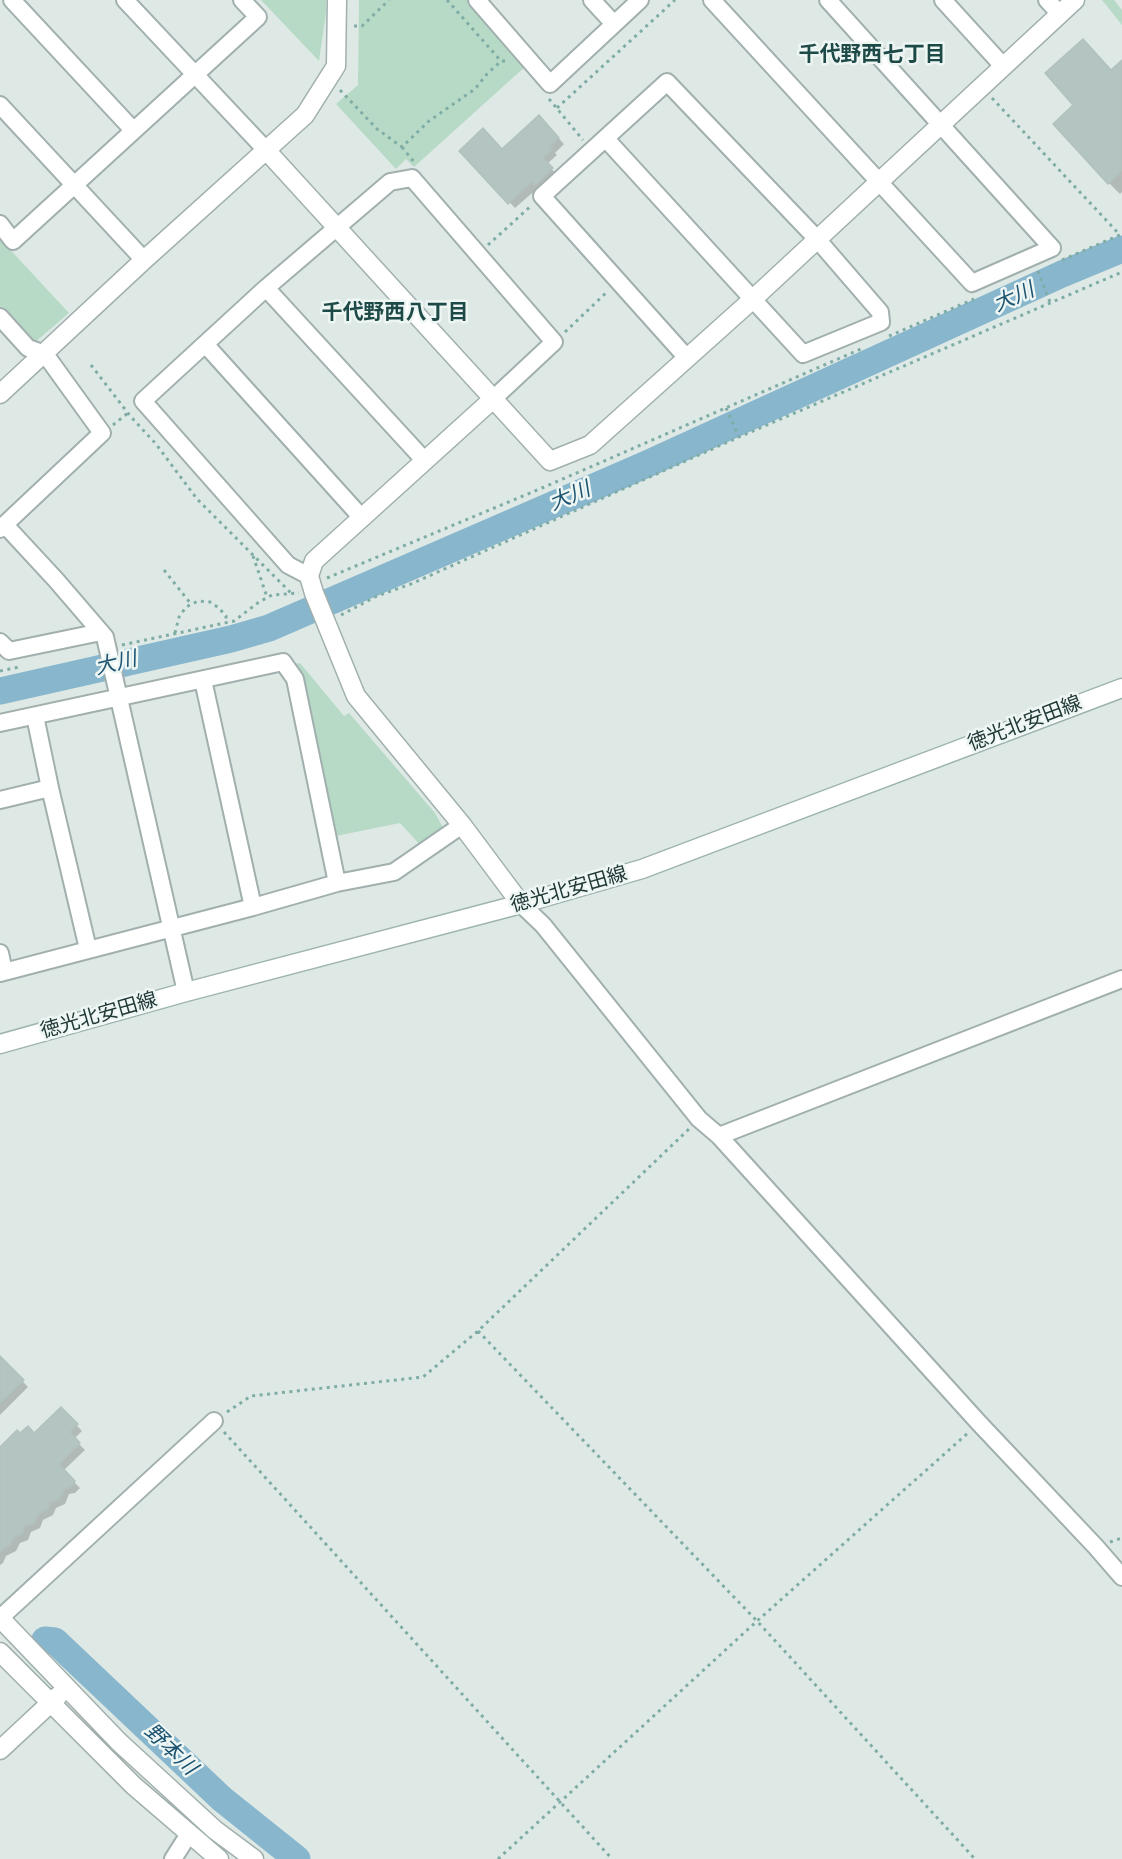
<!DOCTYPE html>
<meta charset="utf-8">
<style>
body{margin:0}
canvas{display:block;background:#dee9e6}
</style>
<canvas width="1122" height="1859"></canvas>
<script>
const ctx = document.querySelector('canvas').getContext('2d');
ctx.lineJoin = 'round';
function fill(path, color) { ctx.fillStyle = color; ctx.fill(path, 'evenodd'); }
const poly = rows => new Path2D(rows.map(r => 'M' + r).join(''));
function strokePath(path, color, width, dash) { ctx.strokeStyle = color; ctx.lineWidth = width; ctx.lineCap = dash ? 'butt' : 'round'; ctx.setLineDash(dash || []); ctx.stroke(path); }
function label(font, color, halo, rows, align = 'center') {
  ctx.font = font + ' "Archivo Narrow","Noto Sans JP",sans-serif'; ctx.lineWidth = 5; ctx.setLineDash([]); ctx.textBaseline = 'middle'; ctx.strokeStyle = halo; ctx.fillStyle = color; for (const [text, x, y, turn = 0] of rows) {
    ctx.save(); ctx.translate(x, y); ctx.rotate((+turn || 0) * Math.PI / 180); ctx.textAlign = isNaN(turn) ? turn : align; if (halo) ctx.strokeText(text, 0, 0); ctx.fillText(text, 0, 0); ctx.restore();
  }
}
fill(poly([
 [261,0,326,0,326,13,319,61],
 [359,0,469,0,527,65,414,167,406,159,396,169,336,104,358,85],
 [1102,0,1114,0,1122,10,1122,25],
 [0,224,4,243,69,313,33,344,0,306],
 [300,663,344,716,349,713,435,813,445,831,422,847,400,823,336,836,295,664]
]), '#b7dac7');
fill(poly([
 [1122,64,1122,192,1120,194,1109,183,1112,71],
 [539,117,564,144,555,153,557,155,547,164,557,175,542,189,539,187,515,208,461,151,502,151],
 [0,1358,28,1387,0,1415],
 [61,1409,82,1431,74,1439,85,1450,63,1471,80,1488,75,1493,69,1494,65,1504,56,1508,53,1515,43,1520,40,1528,31,1532,28,1540,20,1543,16,1551,6,1556,3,1563,0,1565,0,1449,20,1435,34,1435]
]), '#0003');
strokePath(poly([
 [0,691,231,639,269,628,647,464,1062,274,1122,249],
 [45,1640,55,1641,222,1799,297,1859]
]), '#87b6cd', 27);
const building = poly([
 [1083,39,1111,70,1122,60,1122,170,1108,184,1053,124,1073,105,1045,73,1083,39],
 [539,115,559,138,550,146,552,149,543,158,553,168,535,185,532,182,508,204,459,151,483,128,502,149,539,115],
 [0,1356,24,1380,0,1403,0,1356],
 [61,1407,78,1424,70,1432,80,1443,59,1464,75,1481,73,1485,69,1488,64,1489,59,1499,50,1502,48,1509,38,1514,34,1523,25,1526,22,1534,14,1537,10,1545,0,1551,0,1447,17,1430,20,1433,28,1426,34,1433,61,1407]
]);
fill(building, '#b4c4c0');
strokePath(building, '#b1c2be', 1.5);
const minor = poly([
 [12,0,133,130],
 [125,0,266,150],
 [477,0,550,84,640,0],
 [592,0,614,24],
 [712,0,972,283,1052,248,828,0],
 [943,0,1003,66],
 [1047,0,1060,14],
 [0,105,144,260],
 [606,139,803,354,881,322,880,312,817,239,667,82,542,196,687,358],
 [0,224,13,241,258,17,242,0],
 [266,288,425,461],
 [0,317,28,348,45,354,102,433,0,529],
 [205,344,362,518],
 [5,525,56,580,105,637,186,992],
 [309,576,288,565,143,401,266,288,390,182,412,178,554,342,493,399],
 [0,642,9,651,101,632],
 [203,680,253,907],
 [35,716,50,788],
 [0,723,283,662,295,679,337,883],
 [0,800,50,788,88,949],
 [521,904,543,925,699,1119,719,1136,979,1423,1096,1547,1122,1577],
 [0,953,4,972],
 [0,973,253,907,337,883,394,872,462,825],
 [719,1136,1122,979],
 [0,1618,214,1421],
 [173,1859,189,1834]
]);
const tertiary = poly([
 [266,150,550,461,590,445,753,299,1075,0],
 [0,394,144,260,305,115,336,66,337,0],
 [493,399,314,561,309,576,314,593,356,696,462,825,521,904],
 [0,1618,119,1742,215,1830,254,1859],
 [0,1652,134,1786,219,1859],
 [0,1750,58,1696]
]);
const secondary = poly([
 [0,1044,186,992,521,904,642,869,1122,688]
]);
strokePath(minor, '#a1b0ae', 20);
strokePath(tertiary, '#a1b0ae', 21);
strokePath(secondary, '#9eb4b0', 21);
strokePath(poly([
 [447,0,501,61,509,61],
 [354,26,362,26,389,0],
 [340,90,377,129,402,147,429,121,475,89,487,74,501,61],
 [992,98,1120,235],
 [549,99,583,140],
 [557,108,675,0],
 [402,147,414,162,414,165],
 [488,245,532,205],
 [1062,260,1122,234],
 [1038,271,1050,302],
 [565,332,608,291],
 [889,336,974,299],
 [91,365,131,417,156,444,197,499,292,594],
 [726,408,739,437],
 [113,425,128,413],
 [253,556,267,597],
 [164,570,191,604],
 [327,578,542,488,861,349],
 [341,615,377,596,411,584,739,437,1122,272],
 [175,633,179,617,186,607,198,601,210,602,219,608,226,616,226,623],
 [122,645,234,621,259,602,272,595,299,593],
 [0,671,19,667],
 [478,1331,757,1621,975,1859],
 [227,1412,251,1396,423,1377,478,1331,689,1129],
 [224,1432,612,1859],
 [1110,1542,1122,1538],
 [498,1859,757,1621,969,1432]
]), '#80aca6', 3, [3, 4.5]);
strokePath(minor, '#fff', 16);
strokePath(tertiary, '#fff', 18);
strokePath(secondary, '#fff', 18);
label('20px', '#203836', '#eef6f4', [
 ["徳光北安田線",1025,724,-21],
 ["徳光北安田線",569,890,-16],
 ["徳光北安田線",99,1016,-16]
]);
label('bold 21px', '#1d4946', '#eef6f4', [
 ["千代野西七丁目",872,55],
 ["千代野西八丁目",395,313]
]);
label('italic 21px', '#1d5471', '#eef6f4', [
 ["大川",1014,298,-24],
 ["大川",570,497,-23],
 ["大川",116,664,-13],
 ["野本川",170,1750,44]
]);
</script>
